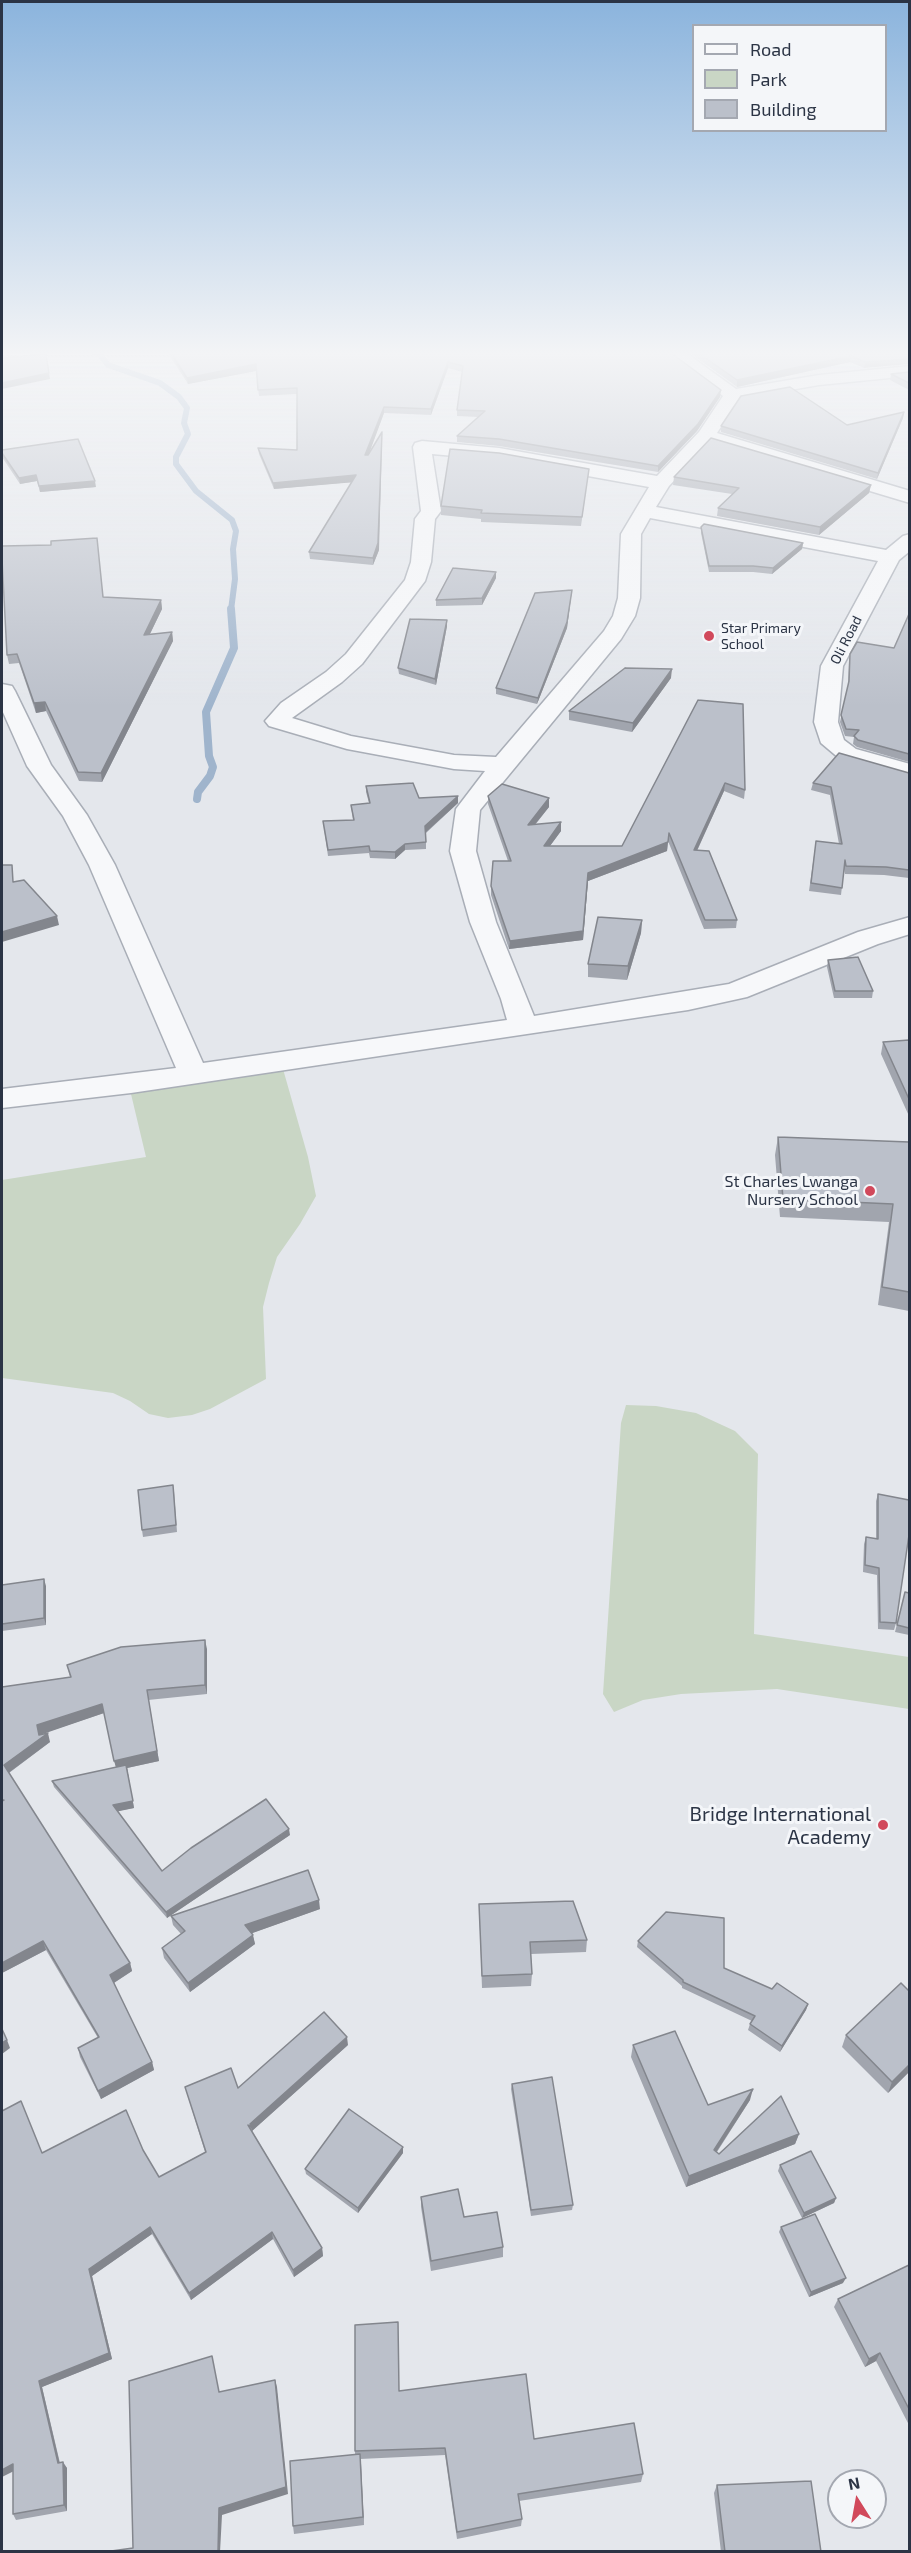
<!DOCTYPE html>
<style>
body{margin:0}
#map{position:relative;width:911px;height:2553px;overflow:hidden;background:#e4e7ec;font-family:"Exo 2",sans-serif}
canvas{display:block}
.frame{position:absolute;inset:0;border:3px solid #2b3445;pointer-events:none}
.legend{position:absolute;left:692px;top:24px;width:195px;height:108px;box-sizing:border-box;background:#f4f6f9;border:2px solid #a4a8b1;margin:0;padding:8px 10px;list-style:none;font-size:18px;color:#2b3445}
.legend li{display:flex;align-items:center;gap:12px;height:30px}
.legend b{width:30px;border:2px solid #a4a8b1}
.north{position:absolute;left:827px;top:2469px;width:60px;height:60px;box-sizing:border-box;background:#f4f6f9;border:2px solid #a4a8b1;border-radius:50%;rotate:349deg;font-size:16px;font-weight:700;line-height:24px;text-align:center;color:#2b3445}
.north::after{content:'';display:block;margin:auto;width:21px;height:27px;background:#d1495b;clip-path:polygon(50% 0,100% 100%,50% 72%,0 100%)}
</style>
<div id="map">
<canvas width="911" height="2553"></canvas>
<div class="frame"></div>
<ul class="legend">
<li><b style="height:8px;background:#f7f8fa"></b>Road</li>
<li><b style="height:16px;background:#c9d6c5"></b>Park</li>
<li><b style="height:16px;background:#bbc0ca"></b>Building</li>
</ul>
<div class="north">N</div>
</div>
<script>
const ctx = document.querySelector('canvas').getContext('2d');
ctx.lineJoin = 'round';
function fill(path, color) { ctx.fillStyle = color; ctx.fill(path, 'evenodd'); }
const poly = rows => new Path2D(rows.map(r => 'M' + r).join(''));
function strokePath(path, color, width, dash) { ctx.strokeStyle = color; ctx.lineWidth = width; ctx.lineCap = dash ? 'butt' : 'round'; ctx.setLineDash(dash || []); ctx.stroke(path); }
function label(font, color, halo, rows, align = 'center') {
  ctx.font = font + ' "Exo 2",sans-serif'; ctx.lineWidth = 6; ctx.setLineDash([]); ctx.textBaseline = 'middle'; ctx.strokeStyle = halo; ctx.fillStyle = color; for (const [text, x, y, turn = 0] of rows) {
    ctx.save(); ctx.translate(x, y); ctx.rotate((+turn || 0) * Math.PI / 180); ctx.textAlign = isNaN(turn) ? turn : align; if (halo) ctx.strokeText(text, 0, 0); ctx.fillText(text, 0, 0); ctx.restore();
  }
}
fill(poly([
 [283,1069,308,1157,316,1196,300,1224,277,1257,269,1283,263,1307,266,1379,210,1409,192,1415,168,1418,149,1414,130,1401,113,1393,2,1378,2,1180,146,1157,131,1094],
 [626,1405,656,1406,696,1413,735,1431,758,1454,754,1634,909,1657,909,1709,777,1689,681,1694,643,1700,614,1712,603,1694,621,1423]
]), '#c9d6c5');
strokePath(poly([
 [87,350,99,353,108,365,160,383,179,397,187,408,184,423,188,434,176,457,176,464,196,491,232,520,236,531,233,549,235,579,231,610]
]), '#9fb4cc', 6);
strokePath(poly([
 [197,799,198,792,210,776,213,767,209,756,206,712,234,648,231,609]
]), '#9fb4cc', 8);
const minor = poly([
 [663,350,682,350,736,389,819,375,910,366,910,376,819,385,739,399,717,433,910,491,910,503,710,443,669,486,656,507,886,550,903,536,910,534,910,551,899,560,843,666,838,722,844,740,856,749,910,764,910,779,840,759,821,743,814,722,821,666,878,561,650,518,641,534,640,598,635,616,621,639,480,810,476,851,496,922,534,1016,729,984,858,932,910,917,910,934,878,944,747,997,688,1010,131,1093,2,1108,2,1089,176,1068,89,865,63,816,27,766,2,710,2,684,12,686,15,691,51,765,87,815,115,865,203,1063,507,1020,501,999,470,922,450,851,456,809,485,771,454,769,347,749,269,726,265,721,281,703,326,672,346,654,405,580,411,562,415,519,421,511,413,447,415,443,422,441,499,448,657,476,699,432,723,396,663,350],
 [432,454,499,460,649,487,621,534,618,598,613,616,604,631,496,757,454,755,351,736,292,718,342,682,362,664,425,581,431,562,435,519,441,511,432,454]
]);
strokePath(minor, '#a9aeb7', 3);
fill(minor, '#f7f8fa');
fill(poly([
 [166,350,667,350,720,397,697,431,658,472,499,446,457,442,457,436,478,417,457,416,457,410,462,372,448,368,431,415,384,413,368,455,379,550,373,565,310,559,309,552,352,482,274,489,259,454,258,448,297,450,297,394,259,396,256,371,188,384],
 [686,350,909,350,864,368,850,362,737,387],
 [909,372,909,390,890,380,891,374],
 [904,412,903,418,877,479,721,432,721,426,847,425],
 [2,450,96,487,40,492,37,481,20,484,2,457],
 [589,469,581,526,481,522,481,519,441,515,441,506],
 [674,477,871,485,869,493,819,535,717,516,718,508,732,494,673,485],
 [701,527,803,543,802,549,772,574,753,572,709,572,701,533],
 [496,572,496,578,482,605,436,606,436,600],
 [571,596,567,628,537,704,496,694,496,688],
 [103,597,161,600,162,609,150,634,172,632,173,641,102,782,79,781,46,711,36,713,19,663,9,664,7,655],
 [909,614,909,762,857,747,853,744,854,737,845,736,840,722,848,686,849,661,850,654,894,648],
 [447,620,447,626,436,685,399,674,398,668],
 [671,678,632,732,569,720,569,711],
 [698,700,745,790,744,799,724,791,697,851,737,920,736,928,704,929,668,841,667,851,588,881,583,940,509,949,491,895,491,886,508,861,488,804,488,796,549,807,535,825,561,822,561,831,550,846,622,846],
 [909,773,909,878,884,875,845,874,844,869,841,895,809,891,816,841,839,844,830,795,811,790,813,783],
 [366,786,419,798,458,803,426,833,426,849,405,850,395,859,370,858,369,853,328,856,323,821,353,820,351,805,369,803,366,792],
 [642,920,641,933,627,980,588,977,588,964],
 [828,960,873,991,872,998,834,998,827,967],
 [909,1040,909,1116,881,1054,883,1042],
 [778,1137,909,1142,909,1311,878,1305,889,1222,780,1217,775,1155],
 [174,1491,177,1532,143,1537,142,1530],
 [878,1494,896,1623,894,1630,878,1629,877,1575,863,1572,864,1544,866,1537,876,1539,876,1501],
 [2,1585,46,1586,46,1625,2,1631],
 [905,1592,909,1593,909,1635,895,1632],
 [207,1649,207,1694,148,1700,159,1761,127,1768,134,1808,117,1811,162,1871,290,1835,167,1918,54,1787,52,1781,116,1768,104,1713,41,1734,50,1742,9,1773,130,1963,132,1971,114,1983,152,2062,154,2070,101,2099,80,2057,78,2048,98,2038,46,1950,2,1973,2,1687,70,1677,67,1665],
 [479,1904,587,1940,586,1952,531,1954,532,1974,531,1986,482,1988],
 [320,1909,252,1933,255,1944,190,1992,164,1958,162,1948,181,1934,173,1925,171,1916],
 [638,1941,808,2004,806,2010,780,2052,748,2030,750,2024,752,2021,682,1988,682,1986,637,1947],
 [846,2035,909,2072,888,2093,842,2047],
 [348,2045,252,2131,322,2248,323,2256,294,2277,273,2239,191,2300,152,2234,92,2276,112,2359,42,2387,60,2463,67,2468,67,2511,16,2520,13,2514,13,2472,42,2153,143,2150,159,2177,205,2152,185,2087,238,2088],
 [633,2045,708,2105,750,2100,717,2152,719,2154,799,2134,795,2144,686,2187,631,2057],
 [512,2084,573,2205,572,2210,531,2216,511,2089],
 [403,2147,403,2153,358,2213,306,2174,305,2169],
 [780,2165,836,2198,834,2203,802,2218,778,2171],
 [421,2197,464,2217,503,2247,503,2257,431,2271,421,2207],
 [781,2227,843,2283,809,2297,779,2232],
 [909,2265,909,2425,876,2361,865,2367,834,2307,838,2299],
 [400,2391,534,2439,643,2474,641,2482,519,2501,522,2519,521,2526,457,2539,445,2455,360,2459,364,2525,294,2534,293,2526,355,2455,355,2451],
 [717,2485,821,2552,721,2552,714,2493]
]), '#a1a5ae');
fill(poly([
 [851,356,850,362,737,387,737,380],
 [909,359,909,364,864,368,865,362],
 [448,362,448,368,431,415,431,409],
 [256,364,256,371,188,384,187,378],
 [49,373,50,379,2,389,2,383],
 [721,390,720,397,697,431,658,472,658,466],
 [384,407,384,413,366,462,365,455],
 [904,412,903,418,877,479,878,473],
 [382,439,379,550,373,565,373,558],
 [36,475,37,481,20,484,19,478],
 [356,475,356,482,274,489,273,483],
 [95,481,96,487,40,492,39,486],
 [871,485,869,493,819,535,820,527],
 [803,543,802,549,772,574,773,568],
 [496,572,496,578,482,605,482,598],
 [572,590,567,628,537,704,538,698],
 [161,600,162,609,145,644,144,635],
 [447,620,447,626,436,685,435,679],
 [172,632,173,641,102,782,101,773],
 [672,669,671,678,632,732,633,723],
 [45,702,46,711,36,713,34,703],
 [725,783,724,791,693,859,694,850],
 [458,796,458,803,425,833,425,826],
 [549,798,549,807,528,833,528,825],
 [561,822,561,831,544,854,544,846],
 [668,842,667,851,588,881,583,940,509,949,510,941,588,873],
 [405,844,405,850,395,859,395,852],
 [57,916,59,925,2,942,2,932],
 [642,920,641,933,627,980,628,966],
 [44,1579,46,1586,46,1625,44,1618],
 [205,1640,207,1649,207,1694,205,1685],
 [147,1690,159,1761,127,1768,134,1808,115,1812,113,1805,117,1770,114,1761],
 [102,1704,104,1713,40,1735,48,1733,50,1742,7,1774,4,1765,37,1725],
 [289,1829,290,1835,167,1918,166,1912],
 [319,1900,320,1909,247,1935,245,1925],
 [253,1935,255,1944,190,1992,188,1983],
 [43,1941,46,1950,2,1973,2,1963],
 [130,1963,132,1971,112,1984,110,1975],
 [808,2004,806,2010,780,2052,782,2046],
 [347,2037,348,2045,252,2131,250,2124],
 [7,2040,10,2048,2,2054,2,2043],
 [152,2062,154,2070,101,2099,98,2091],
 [909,2065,909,2072,888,2093,892,2082],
 [753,2089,750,2100,711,2160,714,2150],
 [799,2134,795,2144,686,2187,689,2176],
 [403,2147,403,2153,358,2213,358,2208],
 [836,2198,834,2203,802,2218,804,2213],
 [150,2227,152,2234,92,2276,112,2359,42,2387,61,2469,58,2463,39,2381,89,2269],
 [272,2232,273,2239,191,2300,189,2293],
 [322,2248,323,2256,294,2277,293,2270],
 [846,2278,843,2283,809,2297,811,2292],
 [880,2353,876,2361,865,2367,869,2359],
 [275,2380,277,2387,288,2494,222,2515,220,2552,218,2552,219,2508],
 [360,2454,361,2463,364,2525,363,2517],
 [63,2462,67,2468,67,2511,64,2505],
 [13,2464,16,2470,2,2477,2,2470]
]), '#83868d');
const building = poly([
 [169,350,667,350,721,390,698,424,658,466,499,439,457,436,485,411,457,410,463,366,448,362,431,409,384,407,365,455,368,455,382,432,378,543,373,558,309,552,356,475,273,483,258,448,297,450,297,388,258,390,256,364,187,378,169,350],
 [694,350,909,350,909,359,865,362,851,356,737,380,694,350],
 [46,354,49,373,2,383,2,358,46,354],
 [909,372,909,383,891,374,909,372],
 [790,387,847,425,904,412,878,473,721,426,741,396,790,387],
 [711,438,871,485,820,527,718,508,739,488,674,477,711,438],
 [78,439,95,481,39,486,36,475,19,478,2,453,2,450,78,439],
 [450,449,499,453,589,469,582,517,481,513,482,510,441,506,450,449],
 [704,524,803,543,773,568,753,566,709,566,701,527,704,524],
 [97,538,103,597,161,600,144,635,172,632,101,773,78,772,45,702,34,703,17,654,7,655,2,559,2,546,51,545,51,541,97,538],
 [453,568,496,572,482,598,436,600,453,568],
 [572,590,567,622,538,698,496,688,535,593,572,590],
 [909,614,909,754,858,740,854,736,859,730,846,729,841,715,849,681,850,654,857,642,894,648,909,614],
 [410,619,447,620,435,679,398,668,410,619],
 [625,668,672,669,633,723,569,711,625,668],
 [698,700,743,704,745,790,725,783,694,850,709,851,737,920,705,920,669,833,668,842,588,873,583,931,510,941,491,886,493,861,511,861,488,796,502,784,549,798,528,825,561,822,544,846,622,846,698,700],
 [839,753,909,773,909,870,886,867,846,866,845,860,842,888,811,883,816,841,842,844,831,787,813,783,839,753],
 [413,783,419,798,458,796,425,826,426,842,405,844,395,852,370,851,369,846,328,850,323,821,354,820,351,805,370,803,366,786,413,783],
 [2,865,12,865,13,882,24,880,57,916,2,932,2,865],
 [598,917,642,920,628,966,588,964,598,917],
 [858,957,873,991,835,991,828,960,858,957],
 [909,1040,909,1099,883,1042,909,1040],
 [778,1137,909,1142,909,1292,882,1287,893,1204,783,1199,778,1137],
 [173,1485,176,1525,142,1530,138,1490,173,1485],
 [878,1494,909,1500,909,1535,896,1623,880,1622,879,1568,865,1565,866,1537,878,1539,878,1494],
 [44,1579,44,1618,2,1624,2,1585,44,1579],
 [905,1592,909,1593,909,1628,897,1625,905,1592],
 [205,1640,205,1685,147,1690,157,1751,114,1761,102,1704,37,1725,39,1735,48,1733,4,1765,130,1963,110,1975,152,2062,98,2091,78,2048,99,2037,43,1941,2,1963,2,1801,4,1800,2,1800,2,1687,71,1677,67,1665,121,1647,205,1640],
 [126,1765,133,1801,113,1805,162,1871,191,1848,266,1799,289,1829,166,1912,52,1781,126,1765],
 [308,1870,319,1900,245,1925,253,1935,188,1983,162,1948,185,1931,171,1916,308,1870],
 [573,1901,587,1940,530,1942,532,1974,482,1976,479,1904,573,1901],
 [666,1912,724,1918,724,1968,772,1989,777,1983,808,2004,782,2046,750,2024,755,2016,683,1982,683,1980,638,1941,666,1912],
 [901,1983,909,1991,909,2065,892,2082,846,2035,901,1983],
 [324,2012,347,2037,250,2124,251,2127,248,2125,322,2248,293,2270,272,2232,189,2293,150,2227,89,2269,109,2353,39,2381,58,2463,63,2462,64,2505,13,2514,13,2464,2,2470,2,2111,21,2101,42,2153,126,2110,143,2150,159,2177,206,2152,185,2087,231,2068,238,2088,324,2012],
 [2,2029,7,2040,2,2043,2,2029],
 [675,2031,708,2105,753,2089,714,2150,719,2154,781,2096,799,2134,689,2176,633,2045,675,2031],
 [552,2077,573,2205,531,2210,512,2084,552,2077],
 [349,2109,403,2147,358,2208,305,2169,349,2109],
 [811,2151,836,2198,804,2213,780,2165,811,2151],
 [458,2189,464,2217,497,2212,503,2247,431,2261,421,2197,458,2189],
 [815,2214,846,2278,811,2292,781,2227,815,2214],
 [909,2265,909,2409,880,2353,869,2359,838,2299,909,2265],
 [398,2322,399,2391,526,2374,534,2439,634,2423,643,2474,518,2494,522,2519,457,2532,445,2448,355,2451,355,2325,398,2322],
 [212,2356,219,2392,275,2380,286,2487,219,2508,218,2552,104,2552,133,2548,129,2381,212,2356],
 [360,2454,363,2517,293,2526,290,2461,360,2454],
 [811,2481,821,2552,725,2552,717,2485,811,2481]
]);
fill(building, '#bbc0ca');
strokePath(building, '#83868d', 1.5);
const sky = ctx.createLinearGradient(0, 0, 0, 707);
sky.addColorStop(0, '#8bb4dd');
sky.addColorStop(0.5, '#f3f4f6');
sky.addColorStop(1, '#f3f4f600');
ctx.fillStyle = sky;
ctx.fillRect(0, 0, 911, 707);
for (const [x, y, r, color] of [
 [709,636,6,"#d1495b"],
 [870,1191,6,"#d1495b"],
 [883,1825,6,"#d1495b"]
]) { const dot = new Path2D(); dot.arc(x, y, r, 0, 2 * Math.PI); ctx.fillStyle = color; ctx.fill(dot); strokePath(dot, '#f4f6f9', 2); }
label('14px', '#2b3445', '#f4f6f9', [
 ["Star Primary",721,628],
 ["School",721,644]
], 'left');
label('14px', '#2b3445', '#f4f6f9', [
 ["Oli Road",846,640,-63]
]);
label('16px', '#2b3445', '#f4f6f9', [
 ["St Charles Lwanga",858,1182],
 ["Nursery School",858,1200]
], 'right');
label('20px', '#2b3445', '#f4f6f9', [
 ["Bridge International",871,1814],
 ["Academy",871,1837]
], 'right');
</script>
